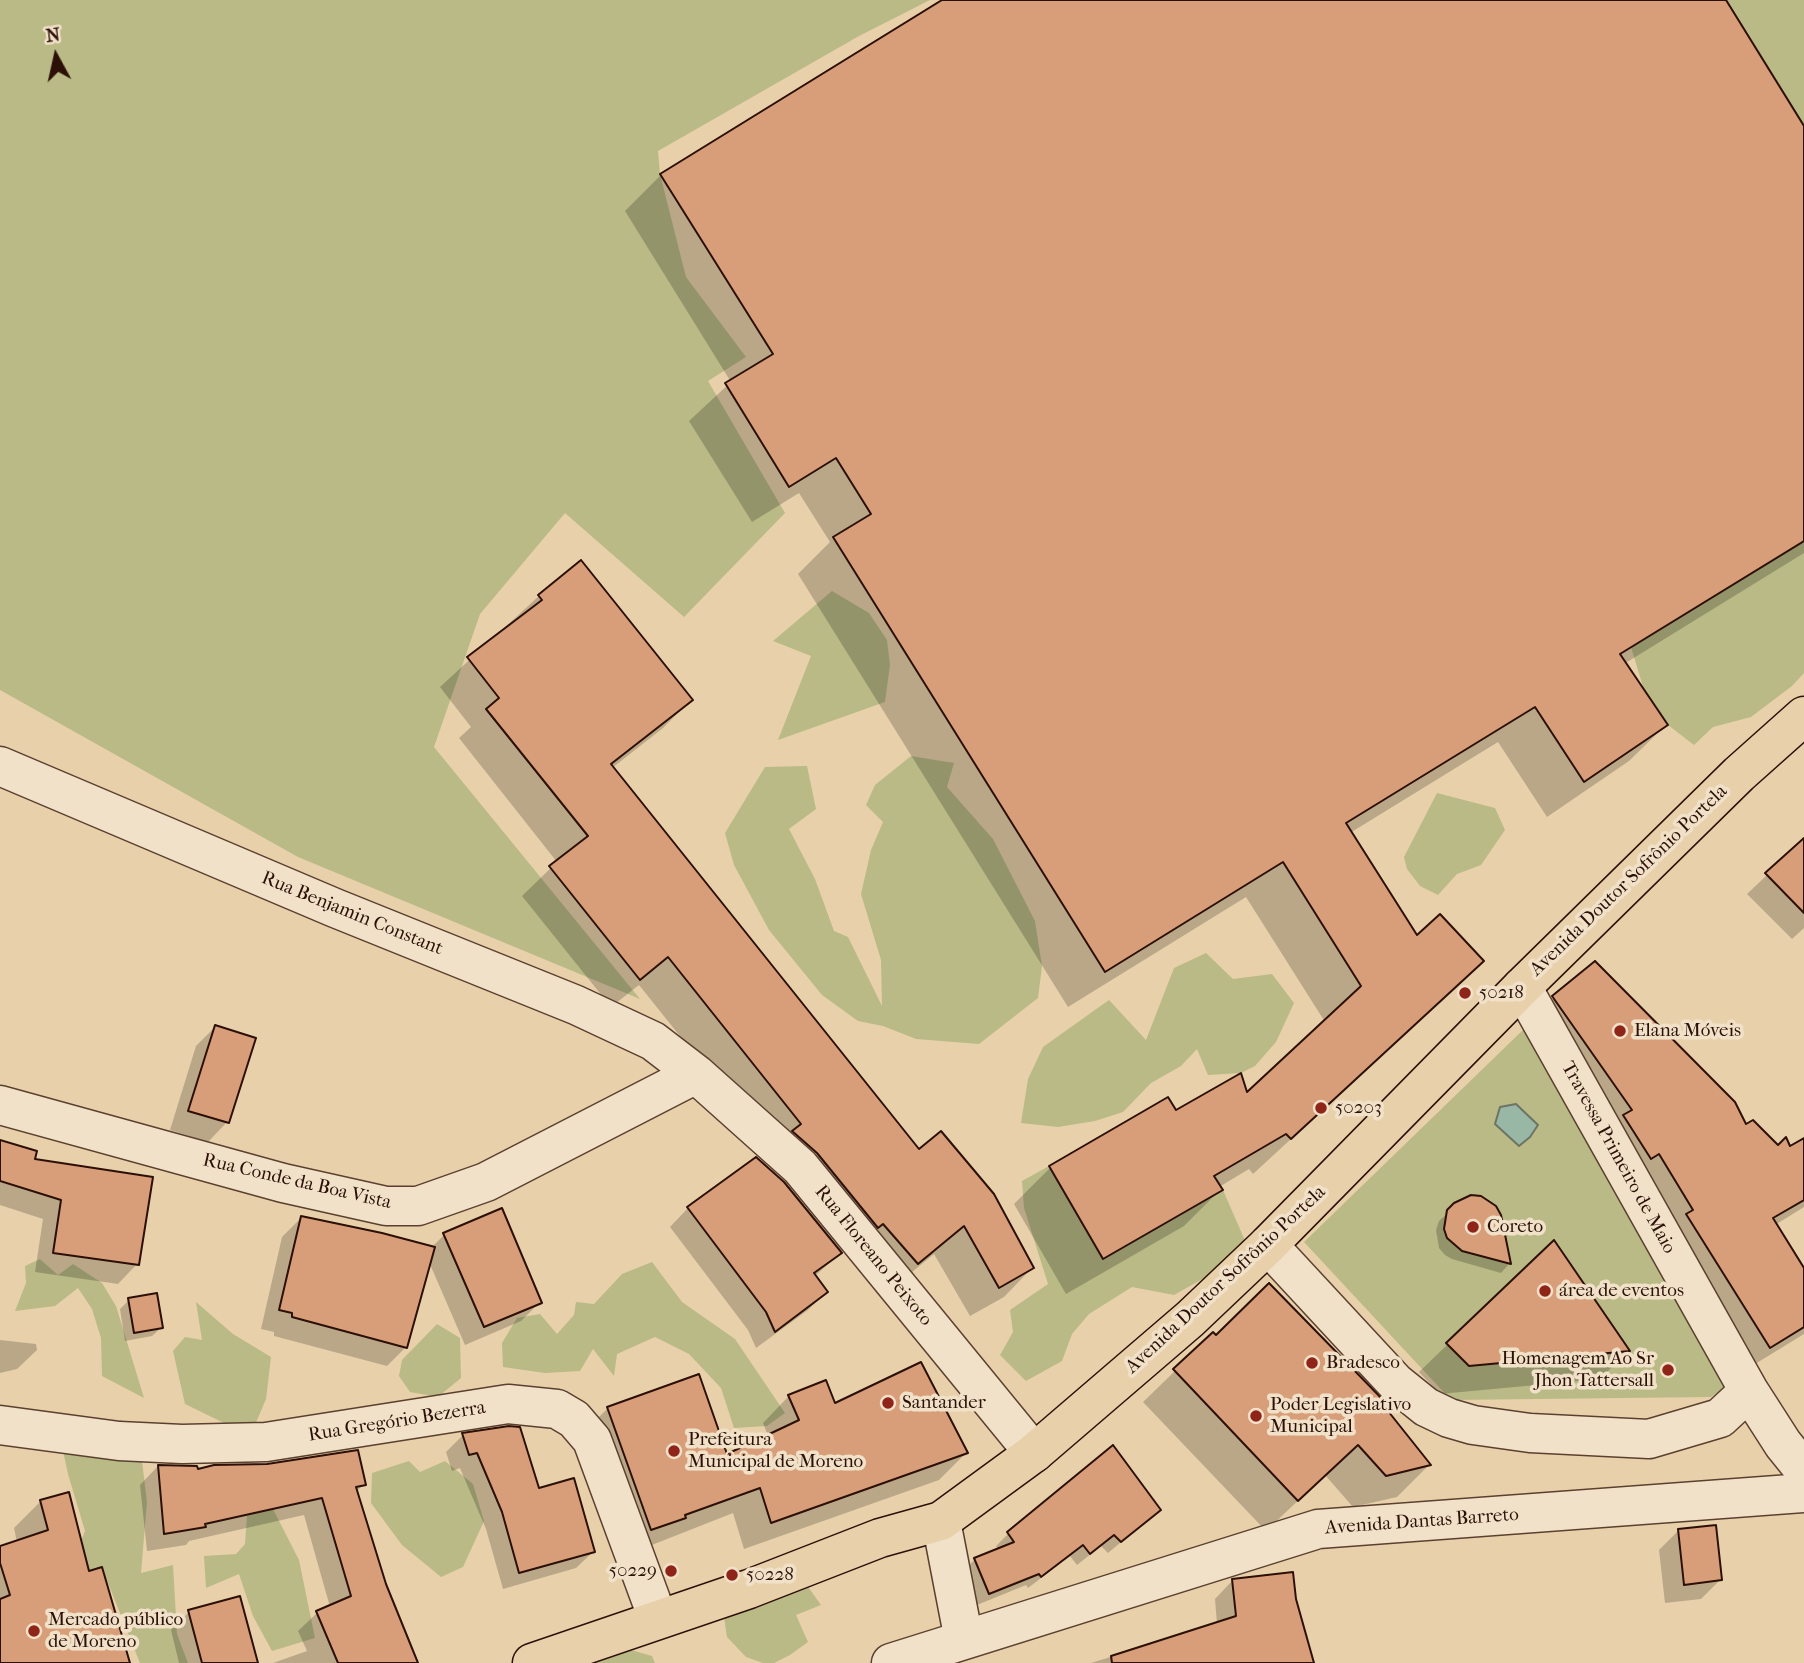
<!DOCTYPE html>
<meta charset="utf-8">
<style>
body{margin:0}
#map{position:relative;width:1804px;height:1663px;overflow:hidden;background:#e8d1aa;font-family:"IM FELL French Canon",serif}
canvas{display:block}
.north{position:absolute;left:21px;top:21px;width:70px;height:70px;-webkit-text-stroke:5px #f0e1c8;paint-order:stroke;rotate:352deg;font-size:19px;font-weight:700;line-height:28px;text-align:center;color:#2c1007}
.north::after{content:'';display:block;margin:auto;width:24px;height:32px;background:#2c1007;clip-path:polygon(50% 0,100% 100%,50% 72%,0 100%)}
</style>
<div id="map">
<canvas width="1804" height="1663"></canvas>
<div class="north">N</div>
</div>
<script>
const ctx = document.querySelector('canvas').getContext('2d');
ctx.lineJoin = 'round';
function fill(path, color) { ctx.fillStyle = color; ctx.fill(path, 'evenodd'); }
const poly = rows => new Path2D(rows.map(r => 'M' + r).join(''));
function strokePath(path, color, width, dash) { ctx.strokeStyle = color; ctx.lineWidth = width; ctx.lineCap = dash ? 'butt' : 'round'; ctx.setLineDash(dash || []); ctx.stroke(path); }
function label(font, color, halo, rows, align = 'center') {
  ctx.font = font + ' "IM FELL French Canon",serif'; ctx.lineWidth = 7; ctx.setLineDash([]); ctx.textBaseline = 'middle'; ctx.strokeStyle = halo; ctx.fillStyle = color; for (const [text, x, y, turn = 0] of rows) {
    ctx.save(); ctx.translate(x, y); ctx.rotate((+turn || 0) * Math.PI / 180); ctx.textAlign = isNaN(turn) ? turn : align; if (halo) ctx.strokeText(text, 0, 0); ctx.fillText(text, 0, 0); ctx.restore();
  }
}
fill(poly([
 [0,0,930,0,859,36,658,151,660,174,686,277,746,357,708,381,785,513,684,617,565,513,480,614,434,747,640,999,298,857,0,690],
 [1726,0,1804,0,1804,126],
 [1804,541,1804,673,1792,686,1751,717,1713,727,1694,745,1668,725,1644,690,1631,647],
 [832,591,869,613,887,640,890,665,885,702,778,740,811,656,773,641],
 [911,756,954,763,947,787,993,839,1035,921,1042,966,1038,998,979,1044,916,1039,883,1026,858,1021,822,995,769,930,734,865,725,833,765,767,807,766,816,809,789,829,815,879,834,931,848,937,882,1006,881,960,861,894,871,850,883,822,866,805,875,785],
 [1437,793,1495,808,1505,830,1481,865,1457,874,1438,895,1420,886,1407,869,1404,857],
 [1206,953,1233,979,1272,974,1294,1003,1276,1042,1255,1066,1241,1073,1208,1075,1197,1049,1181,1066,1151,1083,1123,1112,1095,1121,1058,1127,1021,1123,1028,1079,1043,1047,1109,1000,1146,1040,1174,968],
 [1525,1028,1727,1381,1723,1389,1711,1397,1451,1400,1304,1242],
 [1049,1166,1223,1190,1246,1243,1215,1272,1174,1295,1132,1287,1089,1314,1072,1334,1062,1361,1026,1381,1000,1355,1013,1332,1010,1310,1048,1284,1024,1208,1022,1181],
 [40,1259,58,1275,73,1264,102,1283,116,1306,144,1398,102,1376,101,1338,92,1309,78,1288,55,1306,15,1311,26,1283,25,1266],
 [652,1262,682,1302,735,1339,785,1413,767,1426,734,1428,721,1388,689,1354,655,1337,617,1354,614,1376,593,1349,580,1371,545,1373,503,1367,502,1343,517,1318,540,1314,557,1334,574,1315,576,1302,594,1304,622,1274],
 [196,1302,233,1334,271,1357,266,1399,255,1425,224,1423,185,1404,173,1351,185,1337,202,1340],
 [437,1324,460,1338,461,1378,438,1397,410,1392,399,1376,402,1360],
 [62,1446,142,1461,147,1502,141,1573,173,1565,177,1634,188,1663,140,1663,102,1568,88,1571,79,1546,85,1531,68,1474],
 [409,1461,420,1472,445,1461,473,1484,484,1521,463,1567,441,1577,402,1545,371,1503,372,1473],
 [273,1509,299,1560,315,1638,272,1651,253,1616,239,1574,206,1588,204,1556,236,1554,245,1544,247,1515],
 [801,1577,821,1605,796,1615,808,1642,790,1655,774,1663,763,1663,746,1657,727,1637,724,1617],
 [617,1646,652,1656,655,1663,584,1663]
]), '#b9ba86');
const water = poly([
 [1516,1104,1538,1125,1530,1137,1519,1146,1495,1124,1500,1107,1516,1104]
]);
fill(water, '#98b7a5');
strokePath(water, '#6d7466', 2);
fill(poly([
 [945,0,1724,0,1804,129,1804,553,1624,664,1666,725,1629,761,1547,817,1498,742,1350,833,1445,997,1253,1174,1249,1169,1219,1187,1220,1190,1184,1226,1066,1294,1014,1204,1051,1167,1176,1113,1246,1096,1325,1022,1246,897,1068,1007,798,574,830,542,799,493,752,522,689,421,731,382,625,211,661,175],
 [539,596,691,700,663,728,612,768,919,1151,1032,1268,1004,1297,970,1316,934,1254,889,1291,773,1152,639,985,611,1007,522,896,557,862,459,738,471,727,440,687],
 [1804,840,1804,928,1792,939,1747,894],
 [1554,998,1778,1147,1790,1148,1804,1140,1804,1207,1775,1225,1804,1272,1804,1334,1747,1369,1530,1021],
 [215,1027,254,1039,227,1122,208,1142,170,1130,196,1046],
 [0,1142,33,1160,137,1264,118,1284,35,1272,43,1219,0,1205],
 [688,1208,840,1253,815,1276,826,1292,808,1310,756,1348,748,1330,670,1227],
 [1449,1212,1499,1215,1509,1264,1501,1273,1452,1259,1445,1255,1439,1248,1436,1230,1439,1221],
 [301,1218,431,1248,444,1235,540,1302,521,1321,465,1345,429,1262,406,1347,387,1366,274,1336,274,1332,261,1329,282,1237],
 [1554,1242,1628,1351,1600,1379,1440,1394,1419,1372],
 [129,1300,162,1327,152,1336,125,1341,120,1309],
 [0,1340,36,1344,37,1350,17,1369,0,1373],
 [1175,1371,1385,1411,1429,1465,1397,1497,1353,1507,1325,1475,1266,1531,1143,1402],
 [789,1396,834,1405,966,1453,939,1480,744,1549,733,1513,624,1556,581,1435,608,1408,726,1456,768,1436,763,1423],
 [509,1428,538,1490,593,1552,576,1568,503,1589,486,1529,460,1468,452,1471,446,1452,463,1435],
 [158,1466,364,1484,356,1492,407,1663,273,1663,307,1651,298,1631,317,1613,330,1607,304,1515,189,1541,186,1545,147,1551,140,1485],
 [41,1501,88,1573,128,1663,0,1663,0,1548,17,1542,14,1528],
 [1159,1510,1108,1553,1101,1546,1077,1565,1070,1556,1028,1588,1026,1585,977,1605,963,1572,975,1559,999,1550,996,1546,1008,1534],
 [1678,1531,1720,1580,1701,1599,1665,1603,1659,1550],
 [1232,1581,1294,1599,1312,1663,1091,1663,1217,1624,1215,1599],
 [189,1612,256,1663,179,1663,171,1630]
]), '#0003');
const building = poly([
 [942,0,1726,0,1804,126,1804,541,1620,654,1668,725,1584,782,1535,707,1346,823,1417,935,1440,914,1484,961,1291,1139,1286,1134,1214,1176,1223,1190,1103,1259,1049,1166,1168,1097,1176,1110,1241,1073,1247,1092,1361,986,1283,862,1105,972,833,537,871,514,836,458,789,487,725,383,773,354,660,174,942,0],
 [581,560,693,700,611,764,919,1149,941,1131,994,1194,1034,1268,999,1288,964,1226,918,1264,883,1224,878,1228,817,1153,792,1131,801,1124,668,957,640,980,549,866,588,836,486,709,499,698,467,657,542,600,538,595,581,560],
 [1804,838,1804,913,1765,873,1804,838],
 [1595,961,1735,1102,1746,1124,1753,1120,1778,1145,1786,1137,1790,1146,1804,1138,1804,1200,1773,1218,1804,1268,1804,1327,1770,1348,1686,1214,1693,1210,1659,1154,1651,1159,1623,1115,1632,1110,1552,996,1595,961],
 [215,1025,256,1038,229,1123,188,1111,215,1025],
 [0,1140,37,1151,35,1159,153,1177,139,1265,53,1253,61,1200,0,1181,0,1140],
 [756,1157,784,1182,842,1253,814,1273,828,1292,775,1332,766,1312,687,1207,756,1157],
 [1471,1195,1481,1196,1496,1206,1501,1215,1511,1264,1462,1251,1447,1238,1444,1229,1447,1210,1454,1203,1471,1195],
 [502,1208,542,1303,484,1327,443,1233,502,1208],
 [301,1216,382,1233,435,1247,407,1348,292,1317,292,1313,279,1310,301,1216],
 [1554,1240,1630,1351,1469,1366,1446,1343,1554,1240],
 [1269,1283,1391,1408,1388,1411,1431,1465,1386,1476,1358,1445,1298,1501,1173,1369,1213,1332,1216,1335,1269,1283],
 [157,1293,163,1328,134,1333,128,1298,157,1293],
 [921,1362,968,1453,771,1523,760,1488,685,1515,686,1518,651,1530,607,1407,699,1374,727,1454,799,1420,788,1395,826,1380,835,1403,921,1362],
 [509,1426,520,1427,539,1488,574,1478,595,1552,519,1573,502,1512,477,1453,469,1455,462,1433,509,1426],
 [1113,1445,1161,1510,1121,1542,1114,1535,1090,1554,1083,1545,1041,1577,1039,1574,989,1594,974,1558,1014,1542,1007,1532,1113,1445],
 [358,1450,366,1485,356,1487,386,1584,418,1663,338,1663,316,1611,351,1596,322,1498,205,1524,206,1527,164,1534,158,1465,197,1466,198,1469,214,1465,267,1464,358,1450],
 [69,1492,89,1571,102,1567,130,1663,0,1663,0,1599,10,1595,0,1563,0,1546,48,1530,40,1500,69,1492],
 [1716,1525,1722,1580,1684,1585,1678,1529,1716,1525],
 [1293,1572,1296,1599,1314,1663,1112,1663,1111,1656,1236,1616,1232,1579,1293,1572],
 [240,1596,258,1663,202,1663,188,1610,240,1596]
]);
fill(building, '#d79e79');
strokePath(building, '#2c1007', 2);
const minor = poly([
 [0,766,335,908,576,1005,653,1041,696,1074,800,1167,1034,1453],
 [1522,987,1749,1391,1783,1444,1804,1470],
 [0,1105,283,1183,386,1206,418,1206,486,1182,696,1074],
 [1268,1245,1395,1382,1426,1407,1449,1418,1473,1425,1530,1433,1649,1439,1720,1418,1749,1391],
 [0,1425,119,1441,182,1444,266,1442,508,1404,557,1409,574,1419,592,1440,658,1619],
 [941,1521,964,1640],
 [891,1663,1318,1529,1804,1493]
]);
const major = poly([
 [532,1663,749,1589,880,1538,941,1521,1034,1453,1190,1319,1268,1245,1522,987,1739,774,1804,716]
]);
strokePath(minor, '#5b4030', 41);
strokePath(major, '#2c1007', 41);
strokePath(minor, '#f0e1c8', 38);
strokePath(major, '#e8d1aa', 38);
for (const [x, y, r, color] of [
 [1465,993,7,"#8f2418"],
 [1620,1031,7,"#8f2418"],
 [1321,1108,7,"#8f2418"],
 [1473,1227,7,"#8f2418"],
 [1545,1291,7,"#8f2418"],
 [1312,1363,7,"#8f2418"],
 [1668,1370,7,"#8f2418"],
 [888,1403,7,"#8f2418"],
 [1256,1416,7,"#8f2418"],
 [674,1451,7,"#8f2418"],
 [671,1571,7,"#8f2418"],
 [732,1575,7,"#8f2418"],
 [34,1631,7,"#8f2418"]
]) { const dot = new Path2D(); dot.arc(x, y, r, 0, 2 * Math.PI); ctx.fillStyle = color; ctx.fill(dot); strokePath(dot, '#f0e1c8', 2.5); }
label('19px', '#2c1007', '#f0e1c8', [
 ["Avenida Doutor Sofrônio Portela",1629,881,-44],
 ["Rua Benjamin Constant",352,914,22],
 ["Travessa Primeiro de Maio",1618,1158,61],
 ["Rua Conde da Boa Vista",297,1182,13],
 ["Rua Floreano Peixoto",873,1256,51],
 ["Avenida Doutor Sofrônio Portela",1226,1280,-43],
 ["Rua Gregório Bezerra",397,1422,-9],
 ["Avenida Dantas Barreto",1422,1522,-4]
]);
label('19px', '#2c1007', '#f0e1c8', [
 ["50218",1479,993],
 ["Elana Móveis",1634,1031],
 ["50203",1335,1108],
 ["Coreto",1487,1227],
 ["área de eventos",1559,1291],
 ["Homenagem Ao Sr",1654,1359,"right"],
 ["Jhon Tattersall",1654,1381,"right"],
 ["Bradesco",1326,1363],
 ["Santander",902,1403],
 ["Poder Legislativo",1270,1405],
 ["Municipal",1270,1427],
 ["Prefeitura",688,1440],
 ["Municipal de Moreno",688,1462],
 ["50229",657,1571,"right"],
 ["50228",746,1575],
 ["Mercado público",48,1620],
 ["de Moreno",48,1642]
], 'left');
</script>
